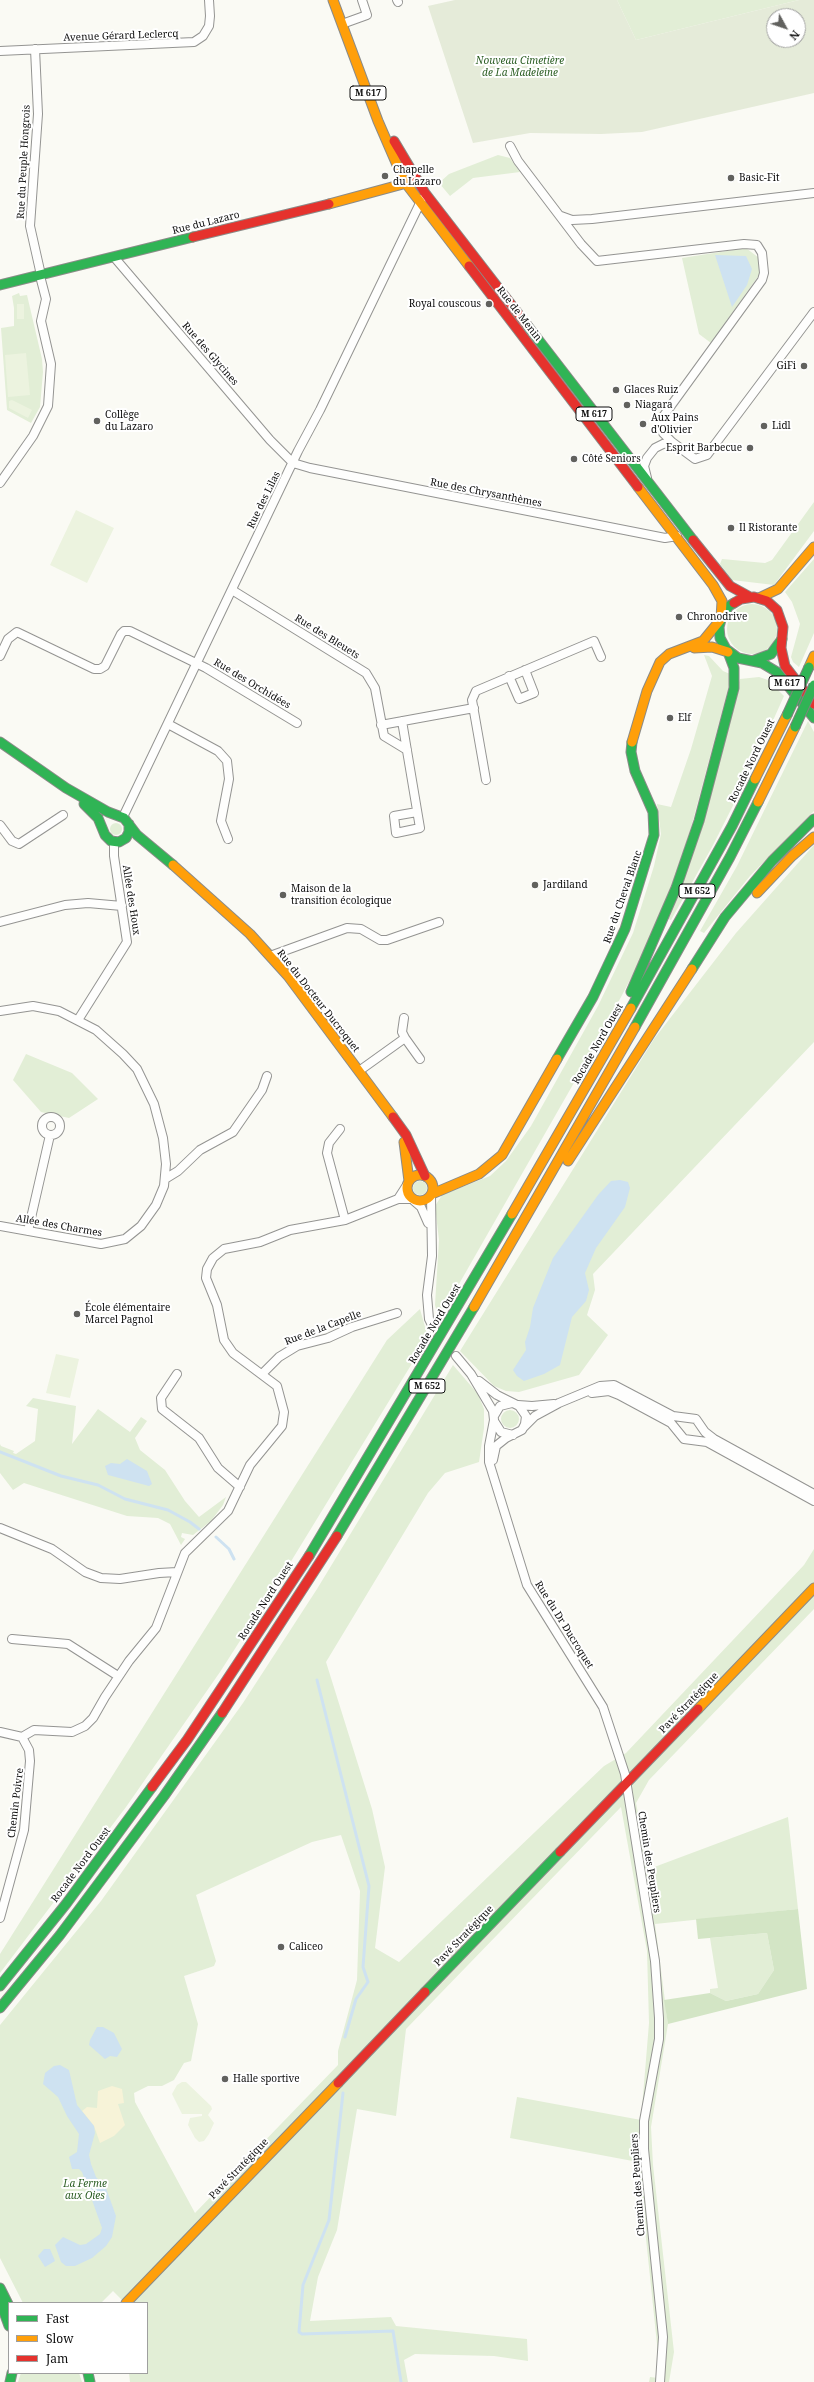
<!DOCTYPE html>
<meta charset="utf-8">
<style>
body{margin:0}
#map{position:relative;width:814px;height:2382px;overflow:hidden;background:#fafaf4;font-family:"Noto Serif",serif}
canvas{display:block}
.legend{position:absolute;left:8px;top:2302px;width:140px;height:72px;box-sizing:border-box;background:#fff;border:1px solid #9f9f9f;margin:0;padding:5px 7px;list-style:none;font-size:12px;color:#0e0e0e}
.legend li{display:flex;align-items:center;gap:8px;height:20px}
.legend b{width:20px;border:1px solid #9f9f9f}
.north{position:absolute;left:766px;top:8px;width:40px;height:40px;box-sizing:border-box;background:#fff;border:1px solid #9f9f9f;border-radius:50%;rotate:130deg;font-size:11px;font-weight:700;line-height:16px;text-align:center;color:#0e0e0e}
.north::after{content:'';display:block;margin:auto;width:14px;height:18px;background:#61615e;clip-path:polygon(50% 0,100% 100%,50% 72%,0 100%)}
</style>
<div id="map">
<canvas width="814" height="2382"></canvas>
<ul class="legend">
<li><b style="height:5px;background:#30b455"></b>Fast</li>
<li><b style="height:5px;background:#ff9f0a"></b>Slow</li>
<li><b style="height:5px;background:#e5322d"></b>Jam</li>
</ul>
<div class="north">N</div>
</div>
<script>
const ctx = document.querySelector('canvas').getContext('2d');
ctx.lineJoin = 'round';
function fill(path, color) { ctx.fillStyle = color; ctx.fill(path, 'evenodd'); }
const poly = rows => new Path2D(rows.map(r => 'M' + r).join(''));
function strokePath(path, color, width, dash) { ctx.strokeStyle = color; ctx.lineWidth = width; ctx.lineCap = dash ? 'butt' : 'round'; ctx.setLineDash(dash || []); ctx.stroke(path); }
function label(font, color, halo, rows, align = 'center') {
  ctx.font = font + ' "Noto Serif",serif'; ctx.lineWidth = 4; ctx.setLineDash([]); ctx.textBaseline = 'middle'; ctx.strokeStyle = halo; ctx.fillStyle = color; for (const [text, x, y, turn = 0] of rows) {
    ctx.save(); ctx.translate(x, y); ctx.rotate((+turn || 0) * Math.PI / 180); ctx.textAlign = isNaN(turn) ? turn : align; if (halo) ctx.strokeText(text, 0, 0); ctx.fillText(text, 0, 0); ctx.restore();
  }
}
fill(poly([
 [617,0,799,0,636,40],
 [498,155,510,158,520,172,473,178,450,196,439,183,449,174],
 [746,248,759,258,759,275,711,343,699,334,682,258],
 [19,293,20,296,27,295,42,359,43,372,40,407,31,423,7,410,1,328,14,326,14,308,12,296],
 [814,502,814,531,774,585,732,580,720,564,722,559,765,563,772,560],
 [814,559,814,633,799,667,793,662,791,657,800,624,792,602,785,592],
 '727 629a25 25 0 1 1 50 0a25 25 0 1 1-50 0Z',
 [704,655,709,656,723,671,730,674,729,685,692,824,672,887,639,963,595,1046,439,1319,435,1305,439,1240,435,1206,442,1195,490,1176,506,1161,531,1126,598,1006,633,933,654,866,661,834,657,804,671,807,691,749,712,676],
 [759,677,768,680,784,696,749,774,712,847,671,920,668,919,740,679],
 [808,721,814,732,814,811,750,876,704,933,700,931,737,866],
 '110 829a6 6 0 1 1 12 0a6 6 0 1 1-12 0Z',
 [814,845,814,1042,593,1274,595,1290,587,1315,608,1335,579,1375,519,1392,506,1391,494,1386,460,1351,654,1039,736,933],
 [26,1054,72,1073,98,1099,69,1118,41,1112,13,1080],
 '413 1188a7 7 0 1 1 14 0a7 7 0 1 1-14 0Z',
 [420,1309,427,1334,419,1352,290,1563,220,1672,126,1807,0,1973,0,1954,387,1340],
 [453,1365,478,1394,484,1409,484,1428,479,1462,445,1473,428,1493,326,1662,372,1809,385,1867,375,1948,399,1962,604,1766,626,1753,804,1565,814,1549,814,1609,649,1780,636,1803,649,1869,788,1817,798,1909,655,1924,668,2024,651,2127,653,2165,674,2352,669,2382,649,2382,650,2377,658,2378,657,2344,638,2162,510,2138,517,2097,641,2120,649,2023,647,1951,621,1807,406,2029,396,2116,357,2109,337,2230,318,2277,310,2321,391,2317,396,2326,527,2339,528,2361,494,2356,415,2354,404,2360,408,2382,130,2382,129,2373,147,2373,147,2303,125,2303,113,2291,101,2303,23,2303,0,2258,0,2025,101,1901,243,1703,317,1589],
 [341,1835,360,1891,357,1980,338,2051,338,2065,195,2213,135,2102,134,2093,148,2086,162,2086,174,2080,184,2063,191,2061,198,2024,184,1976,214,1966,216,1961,196,1895,312,1842],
 [33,1398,76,1406,72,1444,98,1409,130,1432,141,1417,147,1421,135,1438,140,1450,165,1470,185,1501,199,1517,226,1497,223,1505,211,1521,193,1535,182,1533,181,1537,185,1539,181,1545,170,1524,158,1518,127,1516,24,1483,13,1490,0,1473,0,1444,1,1446,14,1451,13,1453,16,1454,35,1441,38,1409,26,1406],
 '501 1419a9 9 0 1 1 18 0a9 9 0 1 1-18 0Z',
 [767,1933,774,1970,758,1994,726,2001,710,1993,710,1989,718,1988,710,1938],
 [21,2373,79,2373,82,2382,18,2382]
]), '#e2eed6');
fill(poly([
 [798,1909,807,1989,668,2024,664,2000,710,1993,726,2001,758,1994,774,1970,767,1933,698,1939,696,1919]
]), '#d3e5c5');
fill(poly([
 [112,2086,122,2089,124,2103,118,2104,125,2125,114,2136,100,2143,94,2126,82,2111,87,2107,97,2108,98,2091]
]), '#f7f3d8');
fill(poly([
 [455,0,617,0,636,40,799,0,814,0,814,93,642,132,601,134,530,133,473,143,428,6],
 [774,16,798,16,798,40,774,40]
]), '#e5ebd9');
fill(poly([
 [17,304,24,304,24,319,17,319],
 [26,353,30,395,8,397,5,355],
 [12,400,32,410,28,418,9,408,9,401],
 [76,510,114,528,87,583,50,565],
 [56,1354,79,1359,70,1398,46,1393],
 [182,2082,186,2082,211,2106,212,2109,208,2115,214,2123,209,2134,204,2141,199,2142,195,2138,188,2125,190,2118,202,2116,202,2114,182,2114,172,2094,177,2085]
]), '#ecf3df');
fill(poly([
 [715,255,746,256,752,269,747,285,732,307],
 [620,1180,628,1182,630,1188,625,1207,596,1248,585,1273,589,1290,586,1301,572,1317,560,1365,544,1374,524,1381,517,1376,513,1370,526,1350,525,1342,530,1327,533,1308,553,1258,598,1195,611,1181],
 [127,1459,147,1471,152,1484,149,1486,108,1475,105,1466,111,1463,120,1464],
 [97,2027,103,2027,114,2033,122,2049,117,2057,110,2056,105,2059,89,2045,90,2040],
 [60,2065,69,2070,77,2105,94,2126,95,2133,89,2155,91,2164,96,2177,106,2188,116,2216,112,2237,106,2246,92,2258,75,2266,66,2266,61,2262,55,2245,63,2237,80,2245,86,2244,100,2234,102,2228,82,2172,79,2169,72,2169,69,2157,77,2152,79,2134,67,2116,58,2097,43,2084,45,2073,54,2066],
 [44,2249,50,2249,55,2261,45,2267,38,2256]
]), '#cee2f1');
strokePath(poly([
 [0,1452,61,1476,98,1485,125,1499,168,1510,190,1522,199,1529],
 [216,1537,229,1549,234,1559],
 [317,1680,369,1886,363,1967,368,1982,356,1999,345,2037],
 [343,2093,329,2220,303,2285,299,2332,302,2334,393,2331,401,2382]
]), '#cee2f1', 3);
const street = poly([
 [397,0,398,2],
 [342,24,367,15,362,0],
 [35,49,38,114,30,226,41,275],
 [0,51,194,42,203,36,209,26,210,16,209,0],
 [510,146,518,161,581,244,597,261,744,244,757,245,762,253,764,273,762,280,662,418,663,433,672,442],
 [561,216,572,220,592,219,814,193],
 [114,257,270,440,293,463,310,468,665,538,677,536],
 [647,478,644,466,647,458,655,448,663,444,672,442,695,459,707,455,814,312],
 [0,483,33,436,48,406,51,364,41,321,46,299,40,276],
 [232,590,366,673,375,688,384,736,407,750],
 [0,656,8,639,17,632,94,669,100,669,105,666,121,634,124,631,130,631,206,668,297,723],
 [509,676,519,699,534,693,525,670],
 [402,721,420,828,396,833,394,816,417,812],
 [168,724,218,751,227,761,229,779,221,821,228,839],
 [381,725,474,708],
 [486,780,472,700,476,691,594,641,601,657],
 [123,817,298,451,320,410,422,199],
 [0,825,12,841,19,844,63,815],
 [0,922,65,905,88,903,122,906],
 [270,956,347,928,361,929,380,940,387,940,439,922],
 [0,1011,33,1006,59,1011,96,1030,123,1054,137,1069,154,1104,163,1138,166,1164,164,1186,156,1205,141,1226,125,1239,101,1244,0,1226],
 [404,1018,402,1032,405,1038],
 [78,1020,127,942,114,856,114,842],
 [359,1071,405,1038,420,1059],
 '42 1126a9 9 0 1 1 18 0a9 9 0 1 1-18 0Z',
 [340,1129,329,1143,327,1153,345,1220],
 [165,1179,178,1171,200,1150,233,1132,262,1090,267,1076],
 [431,1196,432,1256,427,1295,429,1319,434,1329],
 [398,1199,407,1185],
 [414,1201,421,1207,428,1223],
 [28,1231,50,1135],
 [456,1356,471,1374,493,1411,494,1420,489,1446,489,1462,527,1585,603,1707,625,1774,655,1961,659,2018,659,2039,644,2121,644,2149,663,2337,660,2382],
 [177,1374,161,1398,162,1409,199,1438,218,1468,240,1487],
 [262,1374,279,1357,297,1346,328,1338,352,1327,397,1313],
 [479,1381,497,1395,519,1406,526,1416,525,1424,522,1430,506,1438,496,1446,493,1460],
 [592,1393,609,1391,619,1395,671,1423,684,1439,707,1442,814,1501],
 [518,1405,532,1406,554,1404],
 [494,1416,500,1406,512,1403],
 [494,1421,501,1432,513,1435],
 [523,1428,535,1416,559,1403,600,1386,614,1385,673,1416,696,1419,705,1432,714,1439,814,1494],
 [0,1528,52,1549,85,1572,101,1578,120,1579,159,1573,177,1572],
 [12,1639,68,1644,118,1676],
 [0,1732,22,1737,29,1750,30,1761,24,1830,0,1918],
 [22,1737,34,1730,72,1732,85,1726,93,1718,105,1697,129,1661,156,1628,185,1553,228,1511,250,1465,282,1426,284,1412,277,1386,233,1353,224,1340,217,1305,206,1278,207,1269,213,1258,224,1249,260,1242,290,1230,345,1220,398,1199,412,1199]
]);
const fast = poly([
 [0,285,193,237],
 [527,325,693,540],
 [734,603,729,606,722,616,719,627,720,638,726,649,738,658,762,663,777,672,814,718],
 [752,661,771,654,782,639],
 [0,742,66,788,108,812,124,818,137,835,173,865],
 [84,804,98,818,105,835,111,841,119,842,126,838,129,832,129,824],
 [692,969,725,917,772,861,814,819],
 [631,992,676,888,699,821,734,688,734,668,728,652],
 [631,1008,732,826,755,779],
 [635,1027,730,857,758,802],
 [557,1059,593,997,625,929,654,835,653,812,635,771,631,752,632,742],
 [337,1536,474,1307],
 [309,1556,512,1214],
 [0,1986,66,1904,152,1787],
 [425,1992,560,1852],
 [0,2008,60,1935,164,1796,222,1713],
 [0,2288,9,2306],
 [0,2301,9,2326],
 [88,2373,90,2382],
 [10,2382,12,2373]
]);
const slow = poly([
 [333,0,378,121,404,181,469,266],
 [329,204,414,181],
 [638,487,713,585,722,601,721,619],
 [759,598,778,589,814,547],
 [694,648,712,647,728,652],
 [809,667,814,656],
 [632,742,647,691,660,662,669,654,703,641,721,619],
 [755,779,787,715],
 [758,802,795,727],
 [173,865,250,934,288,976,393,1117],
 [757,893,792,856,814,837],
 [404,1142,409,1181],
 [568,1161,692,969],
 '407 1188a13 13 0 1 1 26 0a13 13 0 1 1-26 0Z',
 [432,1194,479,1174,502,1155,557,1059],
 [512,1214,631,1008],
 [474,1307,635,1027],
 [698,1709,814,1588],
 [126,2303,338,2083]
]);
const jam = poly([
 [394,141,425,193,527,325],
 [193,237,329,204],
 [469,266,638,487],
 [693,540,730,586,750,597],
 [734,603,741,599,754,597,767,601,777,610,783,627,781,648,785,666,814,704],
 [393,1117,406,1135,425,1176],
 [222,1713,337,1536],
 [152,1787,187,1740,309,1556],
 [560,1852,698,1709],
 [338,2083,425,1992]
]);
strokePath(street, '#949492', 10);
strokePath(fast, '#8b8b88', 11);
strokePath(slow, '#8b8b88', 11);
strokePath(jam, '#8b8b88', 11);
strokePath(street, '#fefefd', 8);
strokePath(fast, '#30b455', 9);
strokePath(slow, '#ff9f0a', 9);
strokePath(jam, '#e5322d', 9);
const fastBridge = poly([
 [787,715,809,667],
 [795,727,814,685]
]);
strokePath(fastBridge, '#82827f', 11, []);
strokePath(fastBridge, '#30b455', 9);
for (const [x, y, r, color] of [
 [385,176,4,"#61615e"],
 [731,178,4,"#61615e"],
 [489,304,4,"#61615e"],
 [804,366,4,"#61615e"],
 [616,390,4,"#61615e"],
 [627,405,4,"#61615e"],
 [97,421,4,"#61615e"],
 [643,424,4,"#61615e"],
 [764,426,4,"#61615e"],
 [750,448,4,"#61615e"],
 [574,459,4,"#61615e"],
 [731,528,4,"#61615e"],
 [679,617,4,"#61615e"],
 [670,718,4,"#61615e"],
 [535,885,4,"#61615e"],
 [283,895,4,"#61615e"],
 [77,1314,4,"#61615e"],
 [281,1947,4,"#61615e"],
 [225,2079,4,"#61615e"]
]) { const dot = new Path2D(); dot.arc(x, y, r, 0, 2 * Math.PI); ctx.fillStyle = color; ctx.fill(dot); strokePath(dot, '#fff', 1.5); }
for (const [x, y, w] of [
 [368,93,36],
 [594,414,36],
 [787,683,36],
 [697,891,36],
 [427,1386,36]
]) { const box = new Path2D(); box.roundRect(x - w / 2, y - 7, w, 14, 3); ctx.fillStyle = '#fff'; ctx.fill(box); strokePath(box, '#0e0e0e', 1); }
label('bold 9px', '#0e0e0e', null, [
 ["M 617",368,93],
 ["M 617",594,414],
 ["M 617",787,683],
 ["M 652",697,891],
 ["M 652",427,1386]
]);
label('10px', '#0e0e0e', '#fff', [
 ["Avenue Gérard Leclercq",121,36,-2],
 ["Rue du Peuple Hongrois",24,162,-87],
 ["Rue du Lazaro",206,223,-14],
 ["Rue de Menin",519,314,52],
 ["Rue des Glycines",210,354,49],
 ["Rue des Chrysanthèmes",486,493,11],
 ["Rue des Lilas",264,500,-64],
 ["Rue des Bleuets",327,637,32],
 ["Rue des Orchidées",252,684,31],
 ["Rocade Nord Ouest",752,761,-64],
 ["Rue du Cheval Blanc",623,897,-71],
 ["Allée des Houx",131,900,81],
 ["Rue du Docteur Ducroquet",318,1001,52],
 ["Rocade Nord Ouest",598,1044,-60],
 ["Allée des Charmes",59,1226,10],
 ["Rocade Nord Ouest",435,1324,-59],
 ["Rue de la Capelle",323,1328,-21],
 ["Rocade Nord Ouest",266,1601,-57],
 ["Rue du Dr Ducroquet",564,1625,58],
 ["Pavé Stratégique",689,1703,-46],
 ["Chemin Poivre",16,1803,-83],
 ["Chemin des Peupliers",649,1862,81],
 ["Rocade Nord Ouest",81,1865,-53],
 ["Pavé Stratégique",464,1936,-46],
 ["Pavé Stratégique",239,2169,-46],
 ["Chemin des Peupliers",638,2185,-94]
]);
label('italic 10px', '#2d5f25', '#fff', [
 ["Nouveau Cimetière",520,61],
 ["de La Madeleine",520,73],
 ["La Ferme",85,2184],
 ["aux Oies",85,2196]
]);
label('10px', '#0e0e0e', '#fff', [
 ["Chapelle",393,170],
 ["du Lazaro",393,182],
 ["Basic-Fit",739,178],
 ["Royal couscous",481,304,"right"],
 ["GiFi",796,366,"right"],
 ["Glaces Ruiz",624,390],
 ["Niagara",635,405],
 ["Collège",105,415],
 ["du Lazaro",105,427],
 ["Aux Pains",651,418],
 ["d'Olivier",651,430],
 ["Lidl",772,426],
 ["Esprit Barbecue",742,448,"right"],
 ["Côté Seniors",582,459],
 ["Il Ristorante",739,528],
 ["Chronodrive",687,617],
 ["Elf",678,718],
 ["Jardiland",543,885],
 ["Maison de la",291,889],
 ["transition écologique",291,901],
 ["École élémentaire",85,1308],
 ["Marcel Pagnol",85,1320],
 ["Caliceo",289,1947],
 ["Halle sportive",233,2079]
], 'left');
</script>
